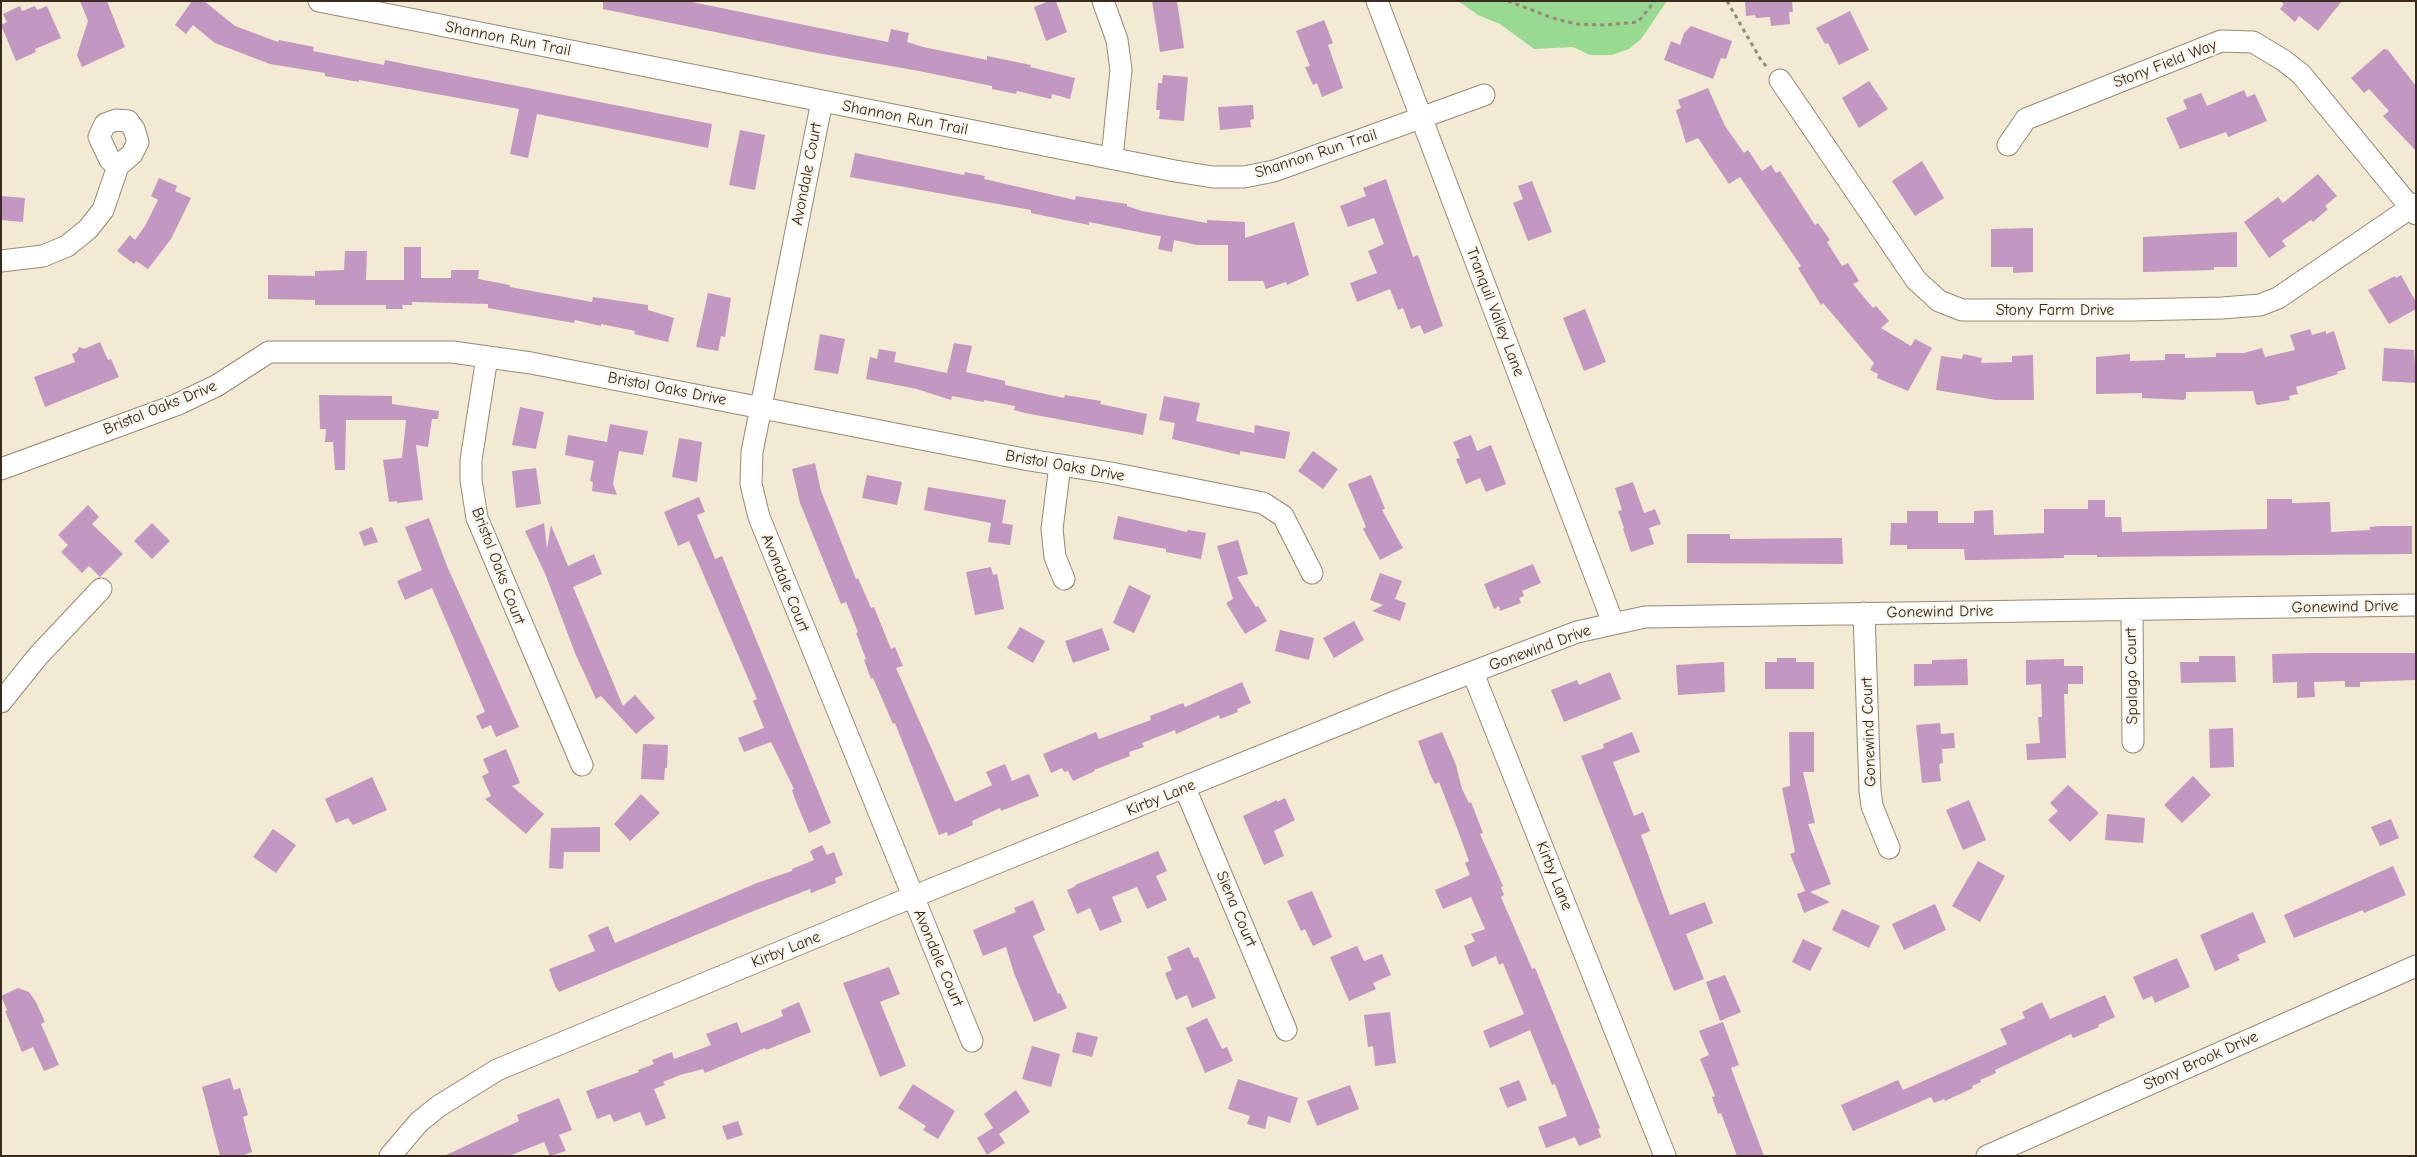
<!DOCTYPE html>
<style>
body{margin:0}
#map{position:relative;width:2417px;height:1157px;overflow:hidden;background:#f2ead2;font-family:"Comic Neue",sans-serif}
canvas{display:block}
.frame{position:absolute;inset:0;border:2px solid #3b2a1e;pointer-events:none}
</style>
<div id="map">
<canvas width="2417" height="1157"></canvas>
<div class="frame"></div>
</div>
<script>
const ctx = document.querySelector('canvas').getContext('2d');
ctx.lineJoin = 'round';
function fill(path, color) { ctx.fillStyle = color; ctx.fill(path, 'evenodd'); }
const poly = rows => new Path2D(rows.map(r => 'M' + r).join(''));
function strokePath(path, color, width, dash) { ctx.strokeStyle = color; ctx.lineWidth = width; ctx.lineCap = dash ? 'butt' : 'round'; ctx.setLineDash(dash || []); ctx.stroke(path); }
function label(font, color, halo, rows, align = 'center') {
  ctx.font = font + ' "Comic Neue",sans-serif'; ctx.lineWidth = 4.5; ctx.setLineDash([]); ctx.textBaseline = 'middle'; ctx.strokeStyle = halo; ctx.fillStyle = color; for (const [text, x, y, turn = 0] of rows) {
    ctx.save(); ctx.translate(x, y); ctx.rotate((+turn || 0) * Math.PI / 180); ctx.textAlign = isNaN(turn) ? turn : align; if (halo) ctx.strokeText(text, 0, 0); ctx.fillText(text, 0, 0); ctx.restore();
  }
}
fill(poly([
 [1458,1,1667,1,1641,39,1629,49,1611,55,1590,55,1573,47,1534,49,1500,24,1478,15]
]), '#98da91');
fill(poly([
 [80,1,107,1,125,47,82,67,77,55,88,21],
 [192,1,204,1,235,26,278,42,279,40,314,47,313,51,384,65,385,60,420,67,712,124,708,148,537,114,528,158,510,154,519,109,359,80,359,82,325,76,325,73,270,64,215,43,193,25,186,34,175,25],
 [603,1,687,1,888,42,891,29,909,33,907,42,923,47,987,60,987,56,1031,65,1030,67,1075,78,1070,99,1052,94,1051,99,1017,91,1016,94,992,89,992,86,919,71,817,53,603,9],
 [1049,1,1056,1,1067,32,1046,41,1034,7],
 [1152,1,1177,1,1184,48,1160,52],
 [1745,1,1792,1,1793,12,1789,12,1790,24,1771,26,1770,17,1756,18,1755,15,1746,16],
 [2280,1,2342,1,2318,31,2299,16,2295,22,2280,9,2284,4],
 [20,6,22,11,35,6,37,10,47,6,61,38,35,49,36,52,16,61,1,25,7,22,3,14],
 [1850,11,1869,50,1839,65,1828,43,1825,44,1816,28],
 [1324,20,1333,43,1328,45,1343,88,1322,97,1317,83,1313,85,1305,67,1310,66,1296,31],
 [1691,26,1732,41,1726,59,1721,58,1713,79,1664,60,1671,41,1680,45,1684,33],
 [2384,49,2388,50,2416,86,2416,151,2383,116,2389,111,2369,89,2364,93,2351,78],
 [1163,75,1188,77,1184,121,1159,119,1160,110,1156,110,1158,83,1162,83],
 [1869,81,1888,109,1859,128,1842,98],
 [1708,88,1725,126,1744,153,1748,150,1762,171,1771,165,1776,173,1780,171,1815,225,1818,223,1830,240,1827,242,1842,266,1848,263,1859,281,1853,284,1873,308,1876,306,1889,321,1881,328,1911,346,1915,339,1932,348,1908,391,1877,378,1878,374,1870,370,1874,363,1823,303,1821,305,1798,268,1801,266,1740,177,1729,184,1698,138,1686,143,1676,110,1681,108,1678,100],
 [2244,90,2247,97,2255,94,2267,121,2228,137,2226,132,2180,149,2166,118,2187,109,2183,100,2201,93,2207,106],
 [1253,105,1254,119,1250,120,1251,127,1220,130,1218,107],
 [740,130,765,135,755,190,729,185],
 [855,153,964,175,965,172,985,176,984,179,1075,200,1076,196,1127,204,1127,206,1142,211,1207,223,1207,220,1245,222,1245,238,1294,222,1309,275,1287,285,1286,282,1266,289,1263,281,1228,281,1228,245,1197,245,1174,240,1172,252,1158,249,1161,236,1153,235,1089,222,1089,225,1031,213,1031,210,850,177],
 [1922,161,1944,198,1915,216,1892,181],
 [2318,174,2337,196,2325,206,2328,209,2313,222,2311,220,2282,241,2286,246,2269,258,2244,222,2278,197,2283,203],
 [159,178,177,186,175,191,191,198,171,239,148,269,136,261,134,264,117,251,130,235,135,240,145,226,158,200,151,196],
 [1386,179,1413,257,1418,255,1443,326,1424,334,1420,325,1411,329,1403,308,1398,310,1390,289,1357,302,1350,283,1377,273,1368,251,1384,244,1374,218,1348,227,1340,206,1366,196,1363,188],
 [1532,181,1552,232,1528,241,1513,203,1523,199,1518,186],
 [1,196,25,198,23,222,1,220],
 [2033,228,2033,272,2013,273,2013,267,1991,267,1991,229],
 [2237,232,2237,267,2214,267,2214,270,2143,272,2143,237],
 [404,247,421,247,421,278,451,278,451,270,479,270,478,279,510,285,510,287,592,302,593,297,648,305,648,310,674,318,668,342,634,334,635,331,601,324,601,326,575,320,574,323,488,308,488,304,412,302,412,305,402,305,403,309,386,309,386,305,315,305,315,300,268,299,268,275,315,276,315,271,344,270,345,251,367,251,366,280,404,280],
 [2401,275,2416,302,2416,309,2389,324,2368,290,2395,276,2396,278],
 [708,293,731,298,725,337,721,336,718,351,696,347],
 [1585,309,1606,362,1584,371,1563,318],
 [2310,329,2312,335,2326,331,2326,334,2334,331,2346,369,2337,372,2338,374,2296,387,2298,394,2289,396,2290,400,2258,405,2256,404,2253,391,2186,392,2186,398,2184,400,2142,398,2142,393,2096,394,2096,357,2130,354,2130,361,2165,360,2165,354,2185,354,2185,358,2216,357,2216,353,2244,353,2262,348,2265,357,2295,350,2290,335],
 [820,334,845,339,838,374,814,370],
 [100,342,108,360,111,359,119,377,45,407,34,377,75,362,72,354,77,352,79,347,84,349],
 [954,343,972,346,966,372,1005,381,1005,385,1064,398,1065,395,1101,401,1100,404,1147,414,1143,435,1025,413,1014,410,1015,406,984,400,984,402,952,396,951,400,917,389,866,379,870,357,877,359,879,349,896,352,894,362,947,373],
 [2384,348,2414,350,2416,383,2382,381],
 [1963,354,1982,358,1981,363,2012,362,2012,356,2033,355,2034,400,1996,400,1936,390,1941,356,1962,359],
 [319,395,392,396,392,404,439,411,438,419,432,419,428,447,416,445,423,500,397,503,397,501,389,502,383,460,402,458,406,420,346,420,345,470,335,470,333,442,325,442,326,429,320,429],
 [1164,396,1200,403,1196,421,1254,433,1255,425,1290,432,1285,459,1240,451,1240,455,1172,439,1175,423,1159,420],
 [520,407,544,412,536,449,512,445],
 [610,424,648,431,643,455,619,451,613,484,617,495,592,491,593,482,590,481,594,461,565,455,568,435,607,442],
 [1471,435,1477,451,1491,445,1506,484,1486,492,1480,478,1466,484,1456,459,1460,458,1453,442],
 [679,438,702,442,697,482,672,477],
 [1313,451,1338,469,1323,489,1298,471],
 [815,463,821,491,856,579,858,578,871,608,874,607,891,649,895,647,903,666,896,668,955,802,992,785,986,772,1005,764,1012,781,1029,774,1039,796,1001,811,1000,808,972,821,973,825,948,836,947,832,939,835,895,723,893,724,873,678,871,679,864,660,866,659,856,633,858,632,846,602,841,604,800,503,792,469],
 [536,468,541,504,516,508,512,471],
 [867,475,902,482,897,505,862,498],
 [1371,475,1385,509,1382,510,1403,548,1380,560,1363,529,1366,527,1348,484],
 [1633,482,1644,513,1655,509,1661,524,1649,528,1654,544,1631,552,1623,529,1624,528,1618,511,1622,510,1615,488],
 [928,487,1006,500,1002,523,1013,525,1010,545,988,542,991,523,924,510],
 [699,497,705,512,697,515,715,559,722,556,831,823,809,833,795,799,792,790,794,789,771,742,744,752,738,738,764,728,753,701,757,699,689,541,678,546,664,512],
 [2267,499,2292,499,2292,503,2330,502,2331,532,2370,530,2370,527,2379,526,2412,526,2412,554,2097,557,2097,555,2064,555,2064,558,1977,560,1965,560,1964,549,1907,549,1907,545,1890,545,1891,523,1907,523,1907,511,1938,511,1938,523,1974,523,1974,511,1993,510,1994,535,2023,534,2044,533,2044,509,2088,509,2088,500,2105,500,2105,517,2121,517,2122,532,2267,529],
 [88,505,99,517,92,524,123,554,100,577,89,566,82,573,61,552,68,545,58,535],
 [1118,516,1187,532,1188,530,1206,533,1201,559,1166,552,1166,549,1113,539],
 [429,518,447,566,519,727,496,737,491,725,482,729,476,716,485,712,432,588,405,600,397,581,422,570,405,527],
 [152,523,170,541,152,559,134,541],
 [544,523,547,549,551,525,568,566,594,554,602,574,573,587,623,706,635,695,655,718,636,734,601,696,596,699,575,653,546,576,525,531],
 [372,527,378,542,364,546,359,532],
 [1687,534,1730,534,1730,539,1842,538,1843,564,1687,563],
 [1238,540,1248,574,1237,577,1256,607,1258,606,1267,621,1245,634,1226,603,1233,599,1217,546],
 [1533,564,1541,583,1522,591,1524,596,1519,598,1521,603,1500,611,1499,606,1494,609,1484,584],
 [991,567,993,575,997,574,1004,609,975,615,966,572],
 [1380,573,1402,581,1395,599,1406,603,1400,621,1372,611,1383,605,1370,600],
 [1129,585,1151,596,1134,633,1113,623],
 [1354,621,1364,640,1334,658,1323,638],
 [1020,627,1045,641,1033,663,1007,648],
 [1102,628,1110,650,1073,663,1065,641],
 [1280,630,1314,638,1309,660,1275,651],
 [2313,653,2416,653,2416,680,2360,682,2360,687,2345,687,2345,681,2314,682,2315,697,2297,698,2297,682,2273,683,2272,654],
 [2199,656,2235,656,2236,682,2181,683,2180,662,2199,662],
 [1777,658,1796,658,1796,662,1814,662,1814,689,1765,689,1765,662,1777,662],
 [1967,659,1968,685,1914,686,1914,664,1932,664,1932,660],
 [2064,659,2064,666,2083,666,2083,684,2068,684,2068,694,2064,694,2066,758,2027,760,2026,744,2040,743,2038,717,2042,717,2041,684,2026,685,2026,660],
 [1724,662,1725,692,1678,695,1676,665],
 [1610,672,1621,699,1564,722,1551,690,1577,680,1579,685],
 [1242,682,1251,703,1237,709,1238,712,1220,719,1219,715,1176,734,1175,730,1142,743,1144,747,1129,752,1130,756,1094,770,1095,771,1073,781,1068,771,1064,772,1062,768,1051,773,1043,754,1096,732,1099,739,1151,720,1150,716,1183,703,1185,707],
 [1940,723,1941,734,1954,733,1955,748,1942,749,1943,763,1939,764,1941,781,1922,783,1916,725],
 [2233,728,2234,767,2210,768,2209,729],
 [1442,732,1456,765,1462,789,1469,803,1471,802,1483,833,1480,834,1503,886,1501,887,1504,895,1501,897,1532,969,1535,968,1600,1128,1598,1129,1601,1137,1579,1146,1575,1137,1546,1148,1538,1127,1567,1116,1555,1084,1552,1085,1530,1030,1490,1048,1483,1031,1524,1014,1503,963,1499,965,1496,956,1472,967,1464,946,1475,941,1471,934,1485,929,1471,897,1443,909,1435,890,1470,875,1465,863,1469,861,1457,828,1439,782,1435,784,1430,774,1418,741],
 [1632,732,1640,752,1613,762,1634,816,1643,812,1650,831,1641,835,1670,915,1705,902,1713,923,1686,934,1704,979,1674,991,1581,756,1604,748,1603,744],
 [1789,732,1814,732,1814,772,1803,772,1815,823,1808,824,1831,884,1810,892,1830,902,1804,913,1797,894,1805,891,1790,854,1795,852,1782,788,1790,786],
 [643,744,668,745,667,768,665,768,664,780,641,779],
 [506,749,520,783,512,786,544,814,526,834,485,799,491,796,482,776,489,773,483,759],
 [2193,776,2211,795,2182,823,2164,805],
 [372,777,387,810,353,825,348,818,336,823,325,799],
 [2068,785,2099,813,2070,842,2048,820,2058,811,2050,803],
 [641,794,660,813,630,841,614,824],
 [1285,798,1295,820,1274,831,1284,856,1264,865,1243,816,1277,800,1277,802],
 [1969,800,1986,840,1963,850,1946,810],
 [2107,814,2145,818,2143,843,2105,840],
 [2391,819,2399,838,2380,846,2371,827],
 [600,827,600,852,564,852,563,869,549,868,551,828],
 [273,829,296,845,276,873,253,857],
 [822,845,827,855,834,852,843,875,835,878,836,883,811,893,810,889,751,912,559,992,555,986,549,969,595,951,588,935,608,926,615,943,757,883,792,871,792,869,814,860,810,851],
 [1158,851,1167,871,1156,876,1167,900,1147,909,1137,887,1112,897,1122,922,1100,931,1090,908,1077,914,1067,890,1076,886,1075,885],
 [1978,861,2005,876,1980,922,1952,906],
 [2393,866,2406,895,2364,913,2363,910,2294,938,2284,915],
 [1312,891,1332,937,1313,946,1305,929,1301,931,1287,901],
 [1033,900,1045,930,1033,936,1058,994,1060,993,1067,1008,1034,1022,1014,973,1006,947,983,956,973,930,1016,912,1014,908],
 [1935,904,1946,930,1904,950,1892,924],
 [1842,909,1880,926,1869,948,1832,930],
 [2253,912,2266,942,2237,955,2240,960,2215,971,2200,935],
 [1803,939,1822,948,1810,971,1792,962],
 [1357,946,1364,961,1382,954,1391,975,1373,983,1376,989,1349,1001,1330,957],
 [1189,947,1194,958,1198,957,1216,998,1192,1008,1187,995,1176,1000,1165,973,1172,970,1167,957],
 [2177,958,2190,987,2155,1003,2152,996,2143,1000,2133,977],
 [889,967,900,994,880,1002,906,1066,880,1077,843,983],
 [1725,975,1741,1012,1720,1021,1706,982],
 [18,988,29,992,36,1002,45,1022,41,1024,59,1065,44,1071,33,1047,22,1052,5,1011,7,1010,1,996],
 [2105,995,2115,1017,2098,1025,2099,1027,2073,1038,2071,1034,1995,1070,1996,1073,1980,1080,1981,1082,1972,1086,1973,1088,1945,1101,1944,1099,1934,1103,1931,1097,1853,1131,1841,1105,1898,1080,1903,1090,2007,1044,2000,1029,2025,1018,2022,1012,2042,1002,2050,1019],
 [799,1002,811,1032,766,1050,765,1048,705,1073,703,1069,680,1075,663,1082,665,1085,654,1089,666,1118,646,1126,640,1112,614,1122,610,1114,597,1119,586,1091,639,1072,638,1070,654,1064,652,1060,672,1052,674,1059,711,1045,706,1034,737,1022,741,1033,770,1022,783,1016,781,1010],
 [1390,1012,1396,1063,1375,1066,1373,1046,1368,1047,1364,1015],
 [1207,1018,1222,1049,1227,1047,1233,1061,1205,1073,1186,1028],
 [1723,1022,1739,1065,1731,1068,1764,1156,1737,1156,1721,1113,1718,1114,1712,1097,1715,1096,1700,1059,1709,1055,1699,1031],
 [1077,1032,1098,1037,1092,1057,1072,1052],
 [1032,1046,1060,1054,1051,1087,1022,1079],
 [230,1078,234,1090,240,1088,248,1115,243,1117,252,1152,241,1156,220,1156,202,1087],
 [1238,1079,1298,1098,1290,1123,1268,1116,1265,1129,1247,1124,1250,1116,1228,1109],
 [1519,1080,1527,1100,1507,1108,1499,1088],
 [913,1084,955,1111,938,1139,923,1130,926,1126,898,1108],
 [1350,1085,1359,1109,1317,1126,1307,1101],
 [1016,1090,1030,1112,999,1134,1005,1143,987,1155,977,1138,993,1128,984,1114],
 [559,1098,572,1130,559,1135,566,1151,550,1156,544,1142,509,1156,444,1156,519,1121,517,1115],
 [738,1121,743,1135,727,1140,722,1126]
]), '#c298c2');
const minor = poly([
 [319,1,1175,171,1213,177,1244,177,1274,171,1484,95],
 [1103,1,1117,40,1121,70,1112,158],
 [1377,1,1613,623],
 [1780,80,1916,280,1939,301,1962,310,2133,310,2222,308,2260,305,2278,298,2416,204],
 [822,101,752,452,751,484,759,517,972,1041],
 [2008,145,2026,119,2221,41,2253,42,2283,60,2301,74,2416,214],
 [1,261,43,256,67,246,88,229,103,210,118,166,132,154,138,142,134,129,128,121,116,120,105,124,99,137,110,160,118,166],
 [487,357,471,460,471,480,477,518,582,765],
 [1060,465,1052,529,1055,557,1064,579],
 [1,469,176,405,216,386,269,352,452,352,531,363,1029,460,1111,473,1263,503,1283,516,1312,573],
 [2132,610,2133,742],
 [1864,613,1870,791,1872,806,1889,848],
 [1473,673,1665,1156],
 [1,702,38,656,101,589],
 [1185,788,1286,1030],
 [390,1156,419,1122,439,1106,497,1070,895,904,1397,701,1577,632,1645,617,2416,605],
 [1987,1156,2416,966]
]);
strokePath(minor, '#968a78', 23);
strokePath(poly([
 [1508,1,1553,18,1576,24,1604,25,1638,22,1655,1],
 [1727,1,1761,60,1767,67]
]), '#968a78', 3, [4, 4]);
strokePath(minor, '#fff', 21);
label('16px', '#3b2a1e', '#fbf7ec', [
 ["Shannon Run Trail",508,39,11],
 ["Stony Field Way",2165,64,-21],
 ["Shannon Run Trail",905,118,11],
 ["Shannon Run Trail",1316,154,-18],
 ["Avondale Court",807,174,-79],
 ["Stony Farm Drive",2055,310],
 ["Tranquil Valley Lane",1495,312,69],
 ["Bristol Oaks Drive",667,389,11],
 ["Bristol Oaks Drive",160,408,-22],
 ["Bristol Oaks Drive",1065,466,10],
 ["Bristol Oaks Court",498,566,69],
 ["Avondale Court",785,583,68],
 ["Gonewind Drive",2345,607,-1],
 ["Gonewind Drive",1940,612,-1],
 ["Gonewind Drive",1540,648,-20],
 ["Spalago Court",2132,676,-91],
 ["Gonewind Court",1869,732,-92],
 ["Kirby Lane",1161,798,-22],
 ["Kirby Lane",1554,876,68],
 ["Siena Court",1236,909,67],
 ["Kirby Lane",786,950,-22],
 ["Avondale Court",938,958,67],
 ["Stony Brook Drive",2201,1061,-24]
]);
</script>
